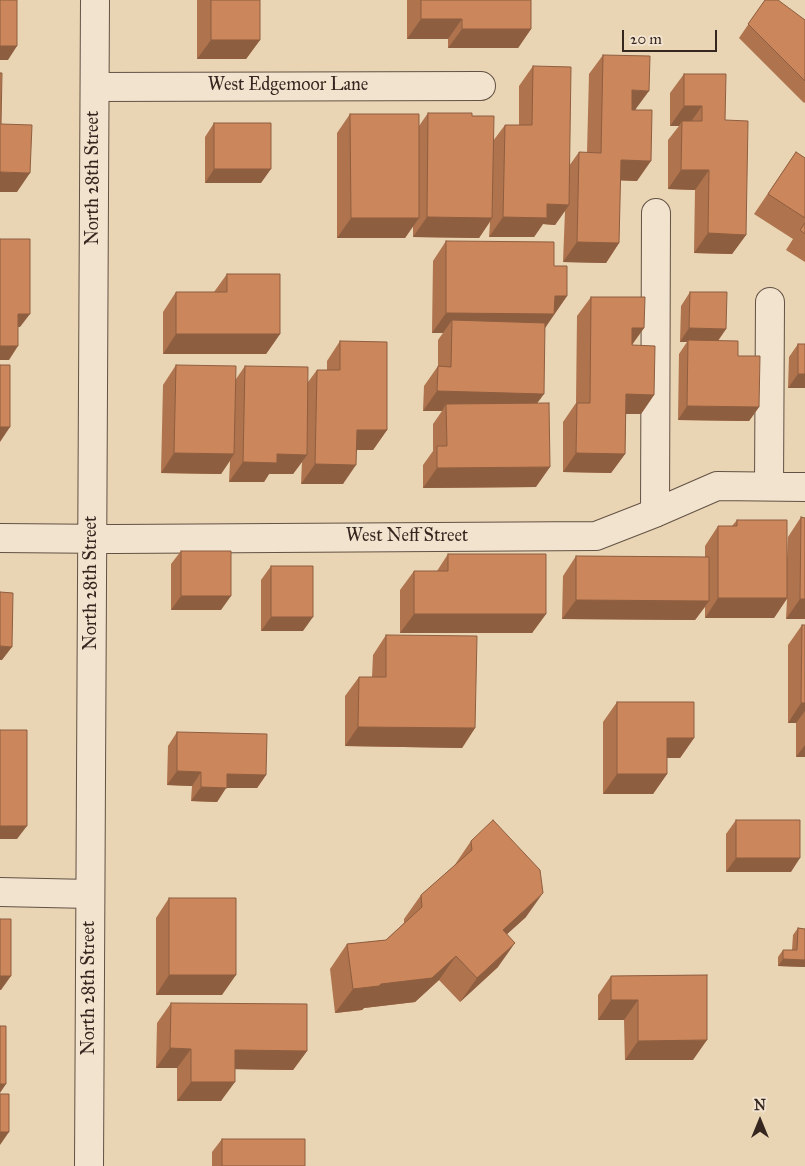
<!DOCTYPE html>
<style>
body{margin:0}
#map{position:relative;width:805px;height:1166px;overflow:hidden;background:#e9d4b3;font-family:"IM FELL Great Primer",serif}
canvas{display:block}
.north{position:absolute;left:735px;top:1096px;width:50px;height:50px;-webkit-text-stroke:4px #f1e3ce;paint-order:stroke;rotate:0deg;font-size:14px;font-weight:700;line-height:20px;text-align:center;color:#362620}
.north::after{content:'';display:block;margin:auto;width:18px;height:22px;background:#362620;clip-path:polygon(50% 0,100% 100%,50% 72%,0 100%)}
.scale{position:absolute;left:622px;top:30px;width:95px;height:22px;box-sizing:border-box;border:2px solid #362620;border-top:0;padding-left:6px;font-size:15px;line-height:18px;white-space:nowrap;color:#362620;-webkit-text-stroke:4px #f1e3ce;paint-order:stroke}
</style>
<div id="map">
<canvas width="805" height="1166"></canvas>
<div class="north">N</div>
<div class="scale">20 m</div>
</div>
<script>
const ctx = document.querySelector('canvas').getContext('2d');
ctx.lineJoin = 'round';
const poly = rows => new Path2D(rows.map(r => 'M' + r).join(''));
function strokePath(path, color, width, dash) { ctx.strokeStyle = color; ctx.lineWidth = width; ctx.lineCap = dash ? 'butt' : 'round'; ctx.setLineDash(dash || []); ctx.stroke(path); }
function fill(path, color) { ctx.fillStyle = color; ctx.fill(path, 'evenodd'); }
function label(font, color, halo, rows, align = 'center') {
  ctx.font = font + ' "IM FELL Great Primer",serif'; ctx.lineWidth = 4; ctx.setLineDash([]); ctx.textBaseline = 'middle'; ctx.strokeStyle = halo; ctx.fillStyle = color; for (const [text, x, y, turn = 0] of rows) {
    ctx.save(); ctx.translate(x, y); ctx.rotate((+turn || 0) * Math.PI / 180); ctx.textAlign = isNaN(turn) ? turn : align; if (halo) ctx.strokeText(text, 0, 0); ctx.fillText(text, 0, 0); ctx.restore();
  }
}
const minor = poly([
 [95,87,481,86],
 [769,486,770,302],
 [655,513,656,213],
 [0,538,115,539,596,536,655,513,717,486,805,487],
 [0,892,90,894],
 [89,1166,95,0]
]);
strokePath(minor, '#635245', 30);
strokePath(minor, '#f1e3ce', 28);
fill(poly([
 [197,0,260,0,260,40,246,59,197,59],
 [407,0,531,0,531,29,518,48,448,48,448,39,407,39],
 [765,0,805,20,805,102,804,103,739,38],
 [603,55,636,110,637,181,620,180,619,243,606,263,563,262,565,211,555,225,543,224,534,237,489,237,490,222,479,238,413,237,413,226,405,238,337,238,337,133,350,114,419,126,428,113,472,116,493,141,505,125,519,125,519,86,533,66,569,166,579,152,587,153,589,74],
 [684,74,725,120,746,235,732,254,694,253,695,190,668,189,668,140,679,126,670,126,670,93],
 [214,123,261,183,205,183,205,137],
 [796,152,805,158,805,262,786,250,793,239,754,214],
 [446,241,554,266,567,296,545,327,537,403,536,487,423,488,423,465,433,451,433,424,442,411,423,411,424,386,438,366,438,340,443,333,432,333,433,261],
 [227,274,280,334,266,354,163,354,163,312,176,292,214,292],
 [690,292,726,329,718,341,738,356,759,407,749,421,678,420,679,354,687,342,680,342,681,306],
 [591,297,644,328,632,345,654,395,641,414,626,414,625,454,611,473,563,472,563,422,576,403,577,316],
 [340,341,387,430,373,450,357,450,343,484,301,484,302,462,293,474,269,474,264,482,229,482,230,461,221,474,161,473,163,385,176,365,236,379,245,366,308,382,317,370,327,370,327,361],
 [798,344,805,388,788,388,789,357],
 [801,517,805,619,786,619,787,599,774,618,705,618,705,607,695,620,562,619,563,576,576,556,705,557,705,546,718,526,732,526,737,520,787,559,788,537],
 [181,551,221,610,171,610,171,564],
 [448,554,546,614,532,633,400,633,400,590,414,571,437,571],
 [271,566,303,631,261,631,261,580],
 [802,625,805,625,805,757,796,757,796,723,788,723,788,645],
 [386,635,475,728,462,748,345,746,345,696,359,677,372,677,373,655],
 [617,702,694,738,680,758,667,758,667,774,653,794,603,794,603,722],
 [177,732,266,775,257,788,226,788,217,802,191,801,192,786,167,785,168,746],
 [736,820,791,872,726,872,726,834],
 [471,841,526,917,507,934,498,967,460,1002,439,980,415,1002,364,1008,362,1010,335,1013,330,969,347,944,386,940,404,923,404,919,421,895,454,866],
 [169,898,222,995,156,995,156,918],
 [798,928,805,929,805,967,778,966,778,957,783,950,792,950,793,935],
 [707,975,693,1060,625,1060,624,1020,598,1020,598,995,611,976],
 [171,1003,307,1051,293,1070,235,1069,221,1101,177,1101,177,1068,156,1068,157,1023],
 [222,1139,305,1166,212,1166,212,1152]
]), '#af734e');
fill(poly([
 [421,19,462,19,448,39,407,39],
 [462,29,531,29,518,48,448,48],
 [211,40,260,40,246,59,197,59],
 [0,46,17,46,8,60,0,60],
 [632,90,649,91,635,110,618,110],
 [684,106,702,106,688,126,682,121,679,126,670,126],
 [621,160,651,161,637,181,607,180],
 [214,169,271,169,261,183,205,183],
 [681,170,709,170,695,190,668,189],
 [0,172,30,173,17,192,0,192],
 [547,204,569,205,555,225,543,224,534,237,489,237,503,217],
 [427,217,492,218,479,238,413,237],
 [351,218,419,218,405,238,337,238],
 [708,233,746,235,732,254,694,253],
 [577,242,619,243,606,263,563,262],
 [555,296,567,296,541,334,452,320,443,333,432,333,446,313],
 [18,314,30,314,20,327,9,327],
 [632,328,644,328,630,347],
 [689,328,726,329,716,343,688,340,687,342,680,342],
 [176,334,280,334,266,354,163,354],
 [0,346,18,346,9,360,0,360],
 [798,374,805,374,805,388,788,388],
 [437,391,544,394,530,413,446,404,442,411,423,411],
 [626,394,654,395,641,414,612,414],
 [687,406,759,407,749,421,678,420],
 [0,427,10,427,0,442],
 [357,430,387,430,373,450,343,450],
 [174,453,234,454,221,474,161,473],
 [576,453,625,454,611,473,563,472],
 [277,454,307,455,293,474,269,474,264,482,229,482,243,462],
 [315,464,356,465,343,484,301,484],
 [550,467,536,487,423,488,437,468],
 [181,596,231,596,221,610,171,610],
 [718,598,787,598,774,618,705,618],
 [800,599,805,599,805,619,786,619],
 [576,600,709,601,695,620,562,619],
 [414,614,546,614,532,633,400,633],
 [271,617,313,617,303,631,261,631],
 [0,646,12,647,2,660,0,660],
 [801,703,805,703,805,711,796,723,788,723],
 [358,727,475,728,462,748,345,746],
 [667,738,694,738,680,758,653,758],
 [805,745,805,757,796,757],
 [177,771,201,772,192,786,167,785],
 [227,774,266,775,257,788,226,788,217,802,191,801,201,787],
 [617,774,667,774,653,794,603,794],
 [0,826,27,826,17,839,0,839],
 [736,858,800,858,791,872,726,872],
 [543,893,526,917,485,954,503,930],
 [515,943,498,967,460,1002,477,978],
 [456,956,439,980,415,1002,364,1008,362,1010,335,1013,353,989,381,984],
 [783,959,805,960,805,967,778,966],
 [169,975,236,975,222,995,156,995],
 [0,976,11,976,1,990,0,990],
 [611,1000,638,1000,624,1020,598,1020],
 [707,1040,693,1060,625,1060,638,1041],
 [170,1048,191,1049,177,1068,156,1068],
 [235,1050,307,1051,293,1070,221,1069],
 [191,1082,235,1082,221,1101,177,1101],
 [0,1084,6,1084,0,1093],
 [0,1132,9,1132,0,1145]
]), '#8e5e40');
const building = poly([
 [0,0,17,0,17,46,0,46,0,0],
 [211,0,260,0,260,40,211,40,211,0],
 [421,0,531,0,531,29,462,29,462,19,421,19,421,0],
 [765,0,778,0,805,20,805,81,748,24,765,0],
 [603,55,650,56,649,91,632,90,632,110,652,110,651,161,621,160,619,243,577,242,579,152,601,153,603,55],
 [533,66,571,67,569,205,547,204,547,218,503,217,505,125,532,125,533,66],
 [0,73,2,73,1,124,32,125,30,173,0,172,0,73],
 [684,74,726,74,725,120,748,121,746,235,708,233,709,170,681,170,682,121,702,121,702,106,684,106,684,74],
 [428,113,472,113,472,116,494,116,492,218,427,217,428,113],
 [350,114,419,114,419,218,351,218,350,114],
 [214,123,271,123,271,169,214,169,214,123],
 [796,152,805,158,805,218,768,194,796,152],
 [805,223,805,234,800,230,805,223],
 [0,239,30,239,30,314,18,314,18,346,0,346,0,239],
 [446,241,554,242,554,266,567,266,567,296,555,296,554,314,446,313,446,241],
 [227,274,280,274,280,334,176,334,176,292,227,292,227,274],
 [690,292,727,292,726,329,689,328,690,292],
 [591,297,645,297,644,328,632,328,632,345,655,346,654,395,626,394,625,454,576,453,577,403,590,403,591,297],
 [452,320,545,323,544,394,437,391,438,366,451,367,452,320],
 [688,340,738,341,738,356,760,356,759,407,687,406,688,340],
 [340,341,387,342,387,430,357,430,356,465,315,464,317,370,340,370,340,341],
 [798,344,805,344,805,374,798,374,798,344],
 [0,365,10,365,10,427,0,427,0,365],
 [176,365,236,366,234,454,174,453,176,365],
 [245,366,308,367,307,455,277,454,277,463,243,462,245,366],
 [549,403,550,467,437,468,437,446,447,446,446,404,549,403],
 [801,517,805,518,805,599,800,599,801,517],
 [737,520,787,520,787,598,718,598,718,526,737,526,737,520],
 [181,551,231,551,231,596,181,596,181,551],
 [448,554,546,554,546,614,414,614,414,571,448,571,448,554],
 [576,556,709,557,709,601,576,600,576,556],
 [271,566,313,566,313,617,271,617,271,566],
 [0,592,13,593,12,647,0,646,0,592],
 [802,625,805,625,805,703,801,703,802,625],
 [386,635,477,636,475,728,358,727,359,677,386,677,386,635],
 [617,702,694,702,694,738,667,738,667,774,617,774,617,702],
 [0,730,27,730,27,826,0,826,0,730],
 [177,732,267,734,266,775,227,774,227,788,201,787,201,772,177,771,177,732],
 [493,820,540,870,543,893,503,930,515,943,477,978,456,956,432,978,381,984,379,986,353,989,347,944,386,940,422,907,421,895,472,850,471,841,493,820],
 [736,820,800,820,800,858,736,858,736,820],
 [169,898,236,898,236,975,169,975,169,898],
 [0,919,11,919,11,976,0,976,0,919],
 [798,928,805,929,805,960,783,959,783,950,797,950,798,928],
 [707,975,707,1040,638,1041,638,1000,611,1000,611,976,707,975],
 [171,1003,307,1004,307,1051,235,1050,235,1082,191,1082,191,1049,170,1048,171,1003],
 [0,1026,6,1026,6,1084,0,1084,0,1026],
 [0,1094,9,1094,9,1132,0,1132,0,1094],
 [222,1139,305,1139,305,1166,222,1166,222,1139]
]);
fill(building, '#cb865b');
strokePath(building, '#8e5e40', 1);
label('18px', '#362620', '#f1e3ce', [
 ["West Edgemoor Lane",288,86],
 ["North 28th Street",94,178,-90],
 ["West Neff Street",407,537],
 ["North 28th Street",92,583,-90],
 ["North 28th Street",90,988,-90]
]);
</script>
